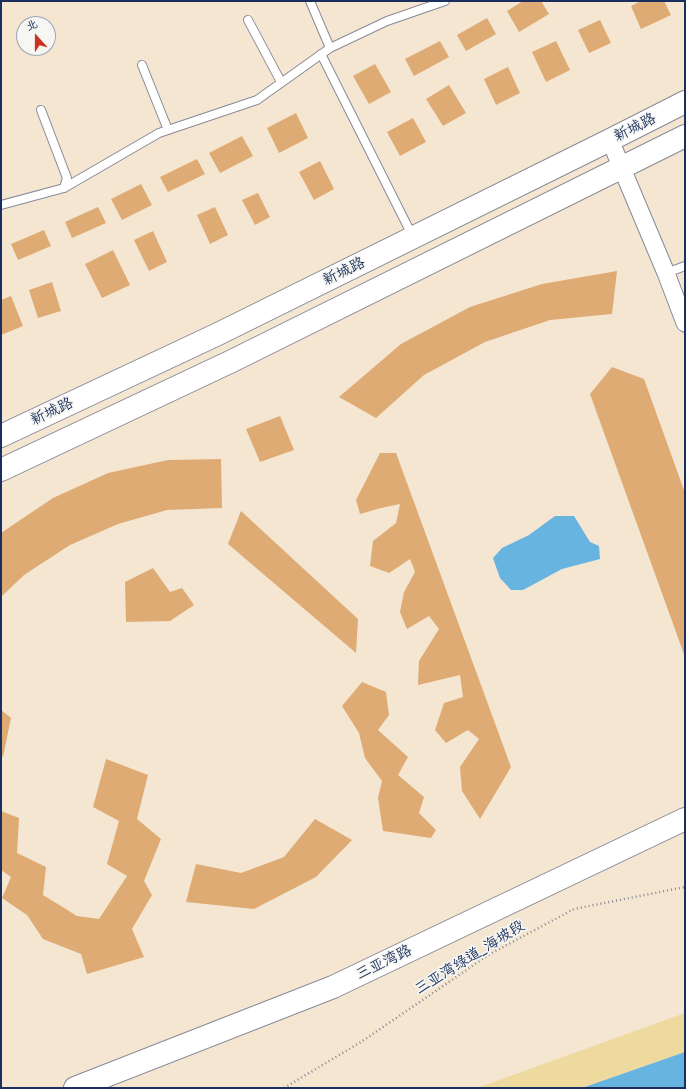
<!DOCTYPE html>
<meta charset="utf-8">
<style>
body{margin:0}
#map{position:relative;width:686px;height:1089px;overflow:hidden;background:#f4e6d1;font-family:Itim,"LXGW WenKai TC",sans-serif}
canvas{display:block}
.frame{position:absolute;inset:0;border:2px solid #1b2f5e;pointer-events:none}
.north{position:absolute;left:16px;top:16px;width:40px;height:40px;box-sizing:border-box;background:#f6f6f2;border:1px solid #9ea6b7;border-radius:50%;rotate:339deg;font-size:11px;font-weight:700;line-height:16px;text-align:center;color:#1b2f5e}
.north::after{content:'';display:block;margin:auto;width:14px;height:18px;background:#c8321e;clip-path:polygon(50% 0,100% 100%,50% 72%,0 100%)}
</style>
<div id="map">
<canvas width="686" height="1089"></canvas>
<div class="frame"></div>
<div class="north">北</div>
</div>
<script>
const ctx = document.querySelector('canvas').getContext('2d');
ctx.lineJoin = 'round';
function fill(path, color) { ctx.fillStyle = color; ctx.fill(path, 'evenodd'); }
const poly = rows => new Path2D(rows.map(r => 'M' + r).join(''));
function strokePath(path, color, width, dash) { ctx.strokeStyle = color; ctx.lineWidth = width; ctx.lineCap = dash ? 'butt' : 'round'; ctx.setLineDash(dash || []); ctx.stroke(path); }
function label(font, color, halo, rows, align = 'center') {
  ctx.font = font + ' Itim,"LXGW WenKai TC",sans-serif'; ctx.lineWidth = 3.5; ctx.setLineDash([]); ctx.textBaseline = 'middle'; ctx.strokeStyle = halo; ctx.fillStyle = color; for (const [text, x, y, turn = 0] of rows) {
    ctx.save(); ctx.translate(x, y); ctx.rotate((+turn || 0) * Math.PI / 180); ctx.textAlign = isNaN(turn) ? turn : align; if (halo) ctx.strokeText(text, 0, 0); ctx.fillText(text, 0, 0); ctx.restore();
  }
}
fill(poly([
 [685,1013,685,1052,582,1088,477,1088]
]), '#eeda9e');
fill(poly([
 [555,516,574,516,590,542,599,546,600,559,562,569,523,590,511,590,500,578,493,558,502,548,529,535],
 [685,1052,685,1088,582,1088]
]), '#67b4e1');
fill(poly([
 [523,1,541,1,549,14,519,32,507,11],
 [641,1,664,1,671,15,641,29,631,6],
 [487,18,496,34,466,51,457,35],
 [600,20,611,43,589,53,578,30],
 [440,41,449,57,414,76,405,59],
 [556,41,570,70,546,82,532,52],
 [375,64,391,92,369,104,353,76],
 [508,67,520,93,496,105,484,79],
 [449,85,466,113,443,126,426,99],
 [296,113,308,138,279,153,267,128],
 [413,118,426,142,400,156,387,132],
 [242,136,253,156,220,173,209,153],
 [197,159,205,174,168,192,160,177],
 [320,161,334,189,314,200,299,172],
 [141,184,152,205,122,220,111,199],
 [258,193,270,217,255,225,242,200],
 [98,207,106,223,72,238,65,222],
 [215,207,228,235,210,244,197,215],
 [44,230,51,246,18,260,11,244],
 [153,231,167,262,149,271,134,240],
 [113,250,130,285,102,298,85,264],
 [617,271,612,314,550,320,485,342,424,375,376,418,339,397,401,344,470,307,542,284],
 [52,282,61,311,38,318,29,290],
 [11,296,23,326,1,335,1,300],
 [612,367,644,379,685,493,685,657,590,394],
 [280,416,294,450,260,462,246,429],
 [380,453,396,453,511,767,480,819,462,791,460,767,479,739,468,730,446,743,435,730,444,703,463,697,460,675,418,685,419,661,439,629,429,616,407,629,400,612,404,592,415,572,410,559,389,573,370,566,373,541,396,523,400,504,381,508,360,514,356,500],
 [221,459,222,508,167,510,118,524,70,545,24,575,1,597,1,533,53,498,108,473,168,460],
 [241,511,358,619,356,653,228,544],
 [153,568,170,592,182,588,194,605,170,621,126,622,125,582],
 [362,682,386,692,389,715,378,730,408,757,398,775,424,797,419,813,436,830,431,838,383,831,378,798,382,781,365,758,359,733,342,706],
 [1,710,11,718,3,757,1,756],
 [106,759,148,775,137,819,161,839,144,881,152,895,132,929,144,957,87,974,81,954,43,939,27,915,2,898,11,877,1,870,1,811,19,818,17,853,46,867,43,895,77,916,99,919,127,876,107,864,119,821,93,807],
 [315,819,352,840,316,877,254,909,186,902,196,864,241,873,284,857]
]), '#deab74');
const service = poly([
 [310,1,330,48],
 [248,20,281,82],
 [321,54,413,237],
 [142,65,168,130],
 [41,110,67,178,64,188],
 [1,205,64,188,159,133,257,100,330,48,387,21,445,1],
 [666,273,685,266]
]);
const minor = poly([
 [610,140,666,273,685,323]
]);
const primary = poly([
 [1,436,218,334,610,140,685,102],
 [1,470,232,361,685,136],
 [75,1088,333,987,685,819]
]);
strokePath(service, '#888a98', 10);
strokePath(minor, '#888a98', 19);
strokePath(primary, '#888a98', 24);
strokePath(poly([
 [284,1088,361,1042,490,954,574,909,685,887]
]), '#888a98', 2.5, [1, 3]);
strokePath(service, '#fff', 8);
strokePath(minor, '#fff', 17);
strokePath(primary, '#fff', 22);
label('15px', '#1b2f5e', '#f6f6f2', [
 ["新城路",635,128,-27],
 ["新城路",344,272,-26],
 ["新城路",52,412,-25],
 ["三亚湾绿道_海坡段",470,958,-32],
 ["三亚湾路",384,963,-26]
]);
</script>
